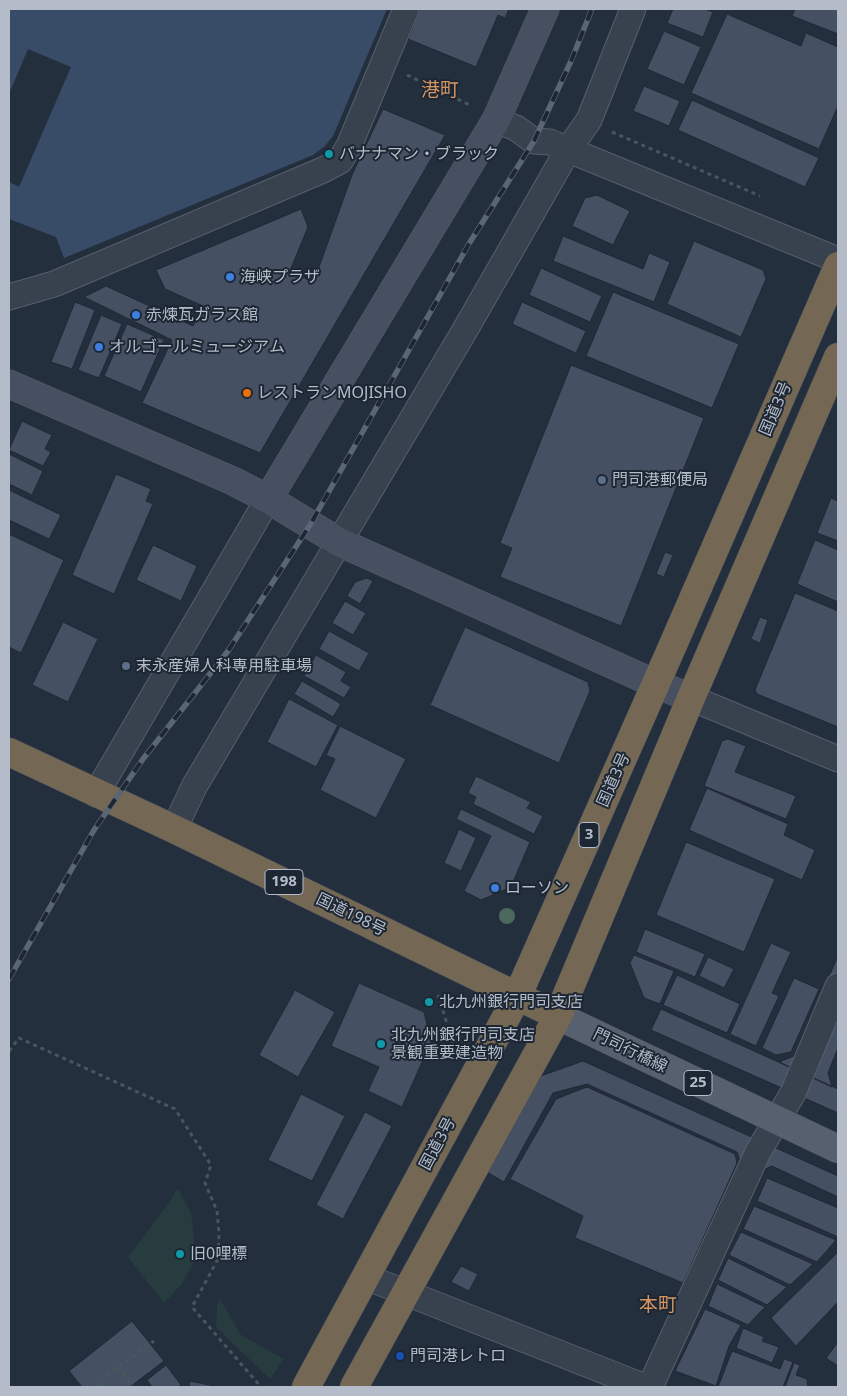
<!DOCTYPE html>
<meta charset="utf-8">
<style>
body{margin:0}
#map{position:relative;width:847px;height:1396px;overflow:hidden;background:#242f3e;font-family:"Noto Sans",sans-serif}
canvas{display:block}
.frame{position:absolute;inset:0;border:10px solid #b4bcc9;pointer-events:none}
</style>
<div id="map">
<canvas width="847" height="1396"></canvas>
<div class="frame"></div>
</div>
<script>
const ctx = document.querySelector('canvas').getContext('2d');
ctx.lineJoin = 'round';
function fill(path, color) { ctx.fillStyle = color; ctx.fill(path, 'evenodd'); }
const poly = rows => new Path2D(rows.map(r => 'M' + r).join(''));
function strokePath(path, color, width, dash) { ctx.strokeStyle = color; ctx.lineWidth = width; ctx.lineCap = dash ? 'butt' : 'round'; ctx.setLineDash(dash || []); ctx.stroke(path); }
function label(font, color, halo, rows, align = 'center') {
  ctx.font = font + ' "Noto Sans","Noto Sans JP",sans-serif'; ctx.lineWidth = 4; ctx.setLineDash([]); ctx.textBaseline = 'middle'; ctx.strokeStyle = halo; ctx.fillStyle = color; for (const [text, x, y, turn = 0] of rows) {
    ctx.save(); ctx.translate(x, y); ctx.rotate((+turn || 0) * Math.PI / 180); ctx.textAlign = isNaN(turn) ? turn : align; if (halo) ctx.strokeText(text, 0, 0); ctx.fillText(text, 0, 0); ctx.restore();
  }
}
fill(poly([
 [178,1188,191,1213,194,1239,194,1262,182,1284,164,1303,128,1257,171,1200],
 [220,1299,241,1335,284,1359,270,1379,216,1327,217,1306]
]), '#263c3f');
fill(poly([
 [9,9,387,9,333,136,325,146,313,155,64,258,56,237,9,219]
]), '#394c67');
fill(poly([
 [28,49,71,67,19,187,9,182,9,94]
]), '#242f3e');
const building = poly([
 [420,9,509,9,505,18,498,15,476,67,408,39,420,9],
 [673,9,705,9,713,12,703,37,667,23,673,9],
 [795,9,838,9,838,34,792,16,795,9],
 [727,14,801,46,806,33,838,47,838,106,819,149,691,93,727,14],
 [664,31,701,47,684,85,647,69,664,31],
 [644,86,680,101,669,126,633,111,644,86],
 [692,100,819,158,805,187,678,130,692,100],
 [383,109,445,135,260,453,142,403,172,340,84,297,106,286,193,326,203,306,165,289,156,270,301,209,308,227,289,273,314,281,352,175,383,109],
 [597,195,630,211,613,245,572,226,585,198,597,195],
 [563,236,643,269,649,253,670,262,654,302,553,261,563,236],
 [694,241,763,270,766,279,741,337,667,304,694,241],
 [541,268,602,296,590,322,529,295,541,268],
 [613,292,739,344,712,408,586,356,613,292],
 [75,302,95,310,72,369,51,362,75,302],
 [522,302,586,331,576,353,512,324,522,302],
 [101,315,122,324,99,378,78,370,101,315],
 [127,324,164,340,141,392,104,376,127,324],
 [571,365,704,418,621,626,500,577,512,548,500,543,571,365],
 [22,421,52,435,45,449,51,452,43,466,9,450,22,421],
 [9,454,43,471,32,495,9,484,9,454],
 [116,474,151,489,146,501,153,504,114,594,72,575,116,474],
 [9,490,61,515,49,539,9,520,9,490],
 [831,498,838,501,838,541,817,533,831,498],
 [9,534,64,560,21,653,9,647,9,534],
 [815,540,838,550,838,602,797,584,815,540],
 [153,545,197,566,181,601,136,580,153,545],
 [665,552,673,555,664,577,656,574,665,552],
 [367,578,373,581,360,604,347,596,355,582,367,578],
 [795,593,838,611,838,727,757,694,755,690,795,593],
 [345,601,366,613,353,635,332,623,345,601],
 [760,617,768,620,760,643,751,639,760,617],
 [63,622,98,639,68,702,32,685,63,622],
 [465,627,588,682,590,691,559,763,430,705,465,627],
 [329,631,369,653,359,671,319,649,329,631],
 [316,655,346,672,341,681,351,687,344,698,304,676,316,655],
 [302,681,341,704,333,717,294,694,302,681],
 [289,699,338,725,316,767,267,742,289,699],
 [340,726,406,759,376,818,320,790,335,759,326,755,340,726],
 [728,739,746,746,735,772,796,796,786,819,704,786,722,741,728,739],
 [476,776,531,802,527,808,543,816,534,834,473,804,476,797,468,793,476,776],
 [707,788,788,824,784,835,815,850,802,880,689,830,707,788],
 [461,809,530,842,511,887,481,900,464,891,491,836,456,819,461,809],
 [459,829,476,838,461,871,444,863,459,829],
 [686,842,775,879,744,952,656,915,686,842],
 [645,929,705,954,695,977,636,952,645,929],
 [771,943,791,952,772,993,779,996,756,1046,730,1034,771,943],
 [634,955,674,971,660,1004,644,998,630,963,634,955],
 [838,956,838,1048,828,1073,832,1087,779,1062,794,1056,838,956],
 [708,957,734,969,724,988,699,976,708,957],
 [677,975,740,1004,727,1033,663,1005,677,975],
 [794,978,819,989,791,1052,776,1055,762,1048,794,978],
 [359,983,424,1012,431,1042,402,1107,368,1091,379,1067,331,1046,359,983],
 [295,990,335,1012,298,1077,259,1055,295,990],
 [661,1009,838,1089,838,1113,651,1030,661,1009],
 [583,1061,838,1176,838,1197,772,1166,761,1171,741,1163,737,1152,587,1084,553,1093,504,1182,485,1171,538,1077,583,1061],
 [587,1087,735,1154,737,1163,683,1283,575,1238,583,1216,510,1179,556,1099,587,1087],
 [301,1094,345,1116,312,1181,268,1160,301,1094],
 [365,1112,392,1126,343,1219,316,1205,365,1112],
 [767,1178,838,1208,838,1237,757,1201,767,1178],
 [754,1206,836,1240,817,1262,743,1229,754,1206],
 [741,1232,813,1264,790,1285,729,1255,741,1232],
 [838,1252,838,1302,796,1346,771,1318,838,1252],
 [728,1258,787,1287,767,1305,718,1280,728,1258],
 [461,1266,478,1274,469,1291,451,1282,461,1266],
 [717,1284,765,1307,748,1325,708,1306,717,1284],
 [705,1309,741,1325,729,1346,716,1386,675,1371,705,1309],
 [132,1321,164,1361,130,1387,82,1387,69,1371,132,1321],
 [743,1328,764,1337,762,1341,779,1347,772,1363,736,1348,743,1328],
 [838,1342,838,1366,826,1358,838,1342],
 [732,1351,780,1369,784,1359,793,1362,783,1387,718,1387,732,1351],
 [794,1363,800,1365,796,1375,807,1379,808,1387,785,1387,794,1363],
 [166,1365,181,1385,178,1387,152,1387,147,1380,166,1365],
 [190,1381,219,1387,189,1387,190,1381]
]);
fill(building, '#455162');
strokePath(building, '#1f2835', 1);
const street = poly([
 [496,120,516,128,534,141,550,142,559,146,838,260],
 [9,297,54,284,323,170,340,161,349,146,406,9],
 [691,698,838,759],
 [96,794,268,499],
 [174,829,195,785,465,330,568,150,589,120,633,9],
 [366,1277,645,1387],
 [650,1387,758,1152,793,1093,838,986]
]);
const secondary = poly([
 [9,384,233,481,268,499,339,542,656,684,691,698],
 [268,499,496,120,545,9]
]);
const primary = poly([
 [558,1016,838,1149]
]);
const highway = poly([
 [9,752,174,829,558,1016],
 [306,1387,517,997,669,654,838,266],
 [354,1387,558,1016,691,698,838,357]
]);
strokePath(street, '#565f6c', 27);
strokePath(secondary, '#565f6c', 29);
strokePath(primary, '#414a57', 29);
strokePath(highway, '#434c59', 29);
strokePath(poly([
 [407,75,472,106],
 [612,132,760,196],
 [438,995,455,1049],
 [9,1051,19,1038,175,1109,211,1165,205,1183,217,1211,219,1233,218,1259,192,1307,261,1387],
 [118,1367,133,1387],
 [97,1387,97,1382,154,1341]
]), '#44595c', 3, [4, 4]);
strokePath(street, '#38414e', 25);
strokePath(secondary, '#465061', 28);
strokePath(primary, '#56606e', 28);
strokePath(highway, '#746855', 28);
const rail = poly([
 [9,979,94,830,143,759,228,651,310,525,470,242,534,141,571,61,592,9]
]);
strokePath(rail, '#5a6575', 5.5);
strokePath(rail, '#1d2633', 4, [11]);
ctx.fillStyle = '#4b6a5d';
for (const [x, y] of [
 [507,916]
]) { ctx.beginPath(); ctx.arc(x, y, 8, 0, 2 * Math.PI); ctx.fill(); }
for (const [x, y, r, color] of [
 [329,154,5,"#0f9aa8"],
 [230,277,5,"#3f7fe0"],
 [136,315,5,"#3f7fe0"],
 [99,347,5,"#3f7fe0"],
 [247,393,5,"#e8710a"],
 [602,480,5,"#5c6f8a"],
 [126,666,5,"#5c6f8a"],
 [495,888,5,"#3f7fe0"],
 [429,1002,5,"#0f9aa8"],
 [381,1044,5,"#0f9aa8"],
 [180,1254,5,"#0f9aa8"],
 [400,1356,5,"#1a4fb4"]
]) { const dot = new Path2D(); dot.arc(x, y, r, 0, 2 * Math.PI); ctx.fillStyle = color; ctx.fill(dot); strokePath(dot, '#1d2633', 2); }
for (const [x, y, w] of [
 [589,835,20],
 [284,882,38],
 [698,1083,28]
]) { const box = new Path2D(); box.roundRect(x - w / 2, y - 12.5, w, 25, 4); ctx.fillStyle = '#1d2633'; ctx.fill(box); strokePath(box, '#b4bcc9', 1); }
label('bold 15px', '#b4bcc9', null, [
 ["3",589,835],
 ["198",284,882],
 ["25",698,1083]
]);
label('16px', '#b4bcc9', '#1d2633', [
 ["バナナマン・ブラック",339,154],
 ["海峡プラザ",240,277],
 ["赤煉瓦ガラス館",146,315],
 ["オルゴールミュージアム",109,347],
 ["レストランMOJISHO",257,393],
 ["門司港郵便局",612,480],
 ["末永産婦人科専用駐車場",136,666],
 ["ローソン",505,888],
 ["北九州銀行門司支店",439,1002],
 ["北九州銀行門司支店",391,1035],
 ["景観重要建造物",391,1053],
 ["旧0哩標",190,1254],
 ["門司港レトロ",410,1356]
], 'left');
label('16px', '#b4bcc9', '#1d2633', [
 ["国道3号",776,409,-67],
 ["国道3号",614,780,-66],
 ["国道198号",351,915,26],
 ["門司行橋線",630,1051,26],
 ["国道3号",438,1144,-62]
]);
label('19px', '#d59563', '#1d2633', [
 ["港町",440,91],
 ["本町",658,1306]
]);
</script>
